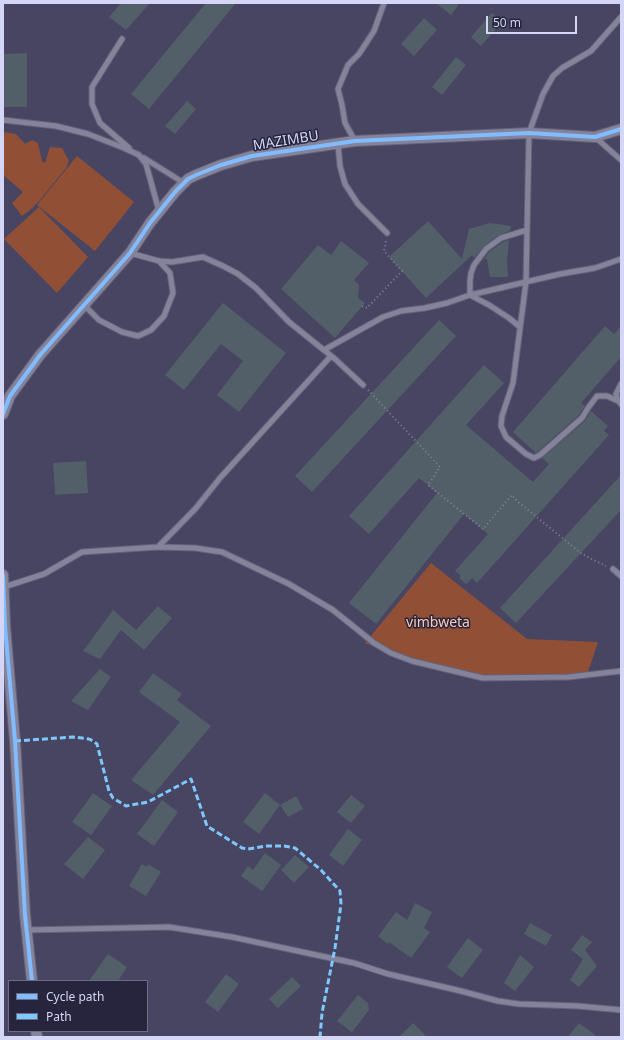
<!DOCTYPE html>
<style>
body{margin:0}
#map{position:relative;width:624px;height:1040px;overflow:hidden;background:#484562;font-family:"Noto Sans",sans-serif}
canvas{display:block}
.frame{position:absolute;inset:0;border:4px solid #d5d6f6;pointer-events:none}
.legend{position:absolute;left:8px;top:980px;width:140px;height:52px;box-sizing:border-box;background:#26253d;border:1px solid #6c6c87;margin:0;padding:5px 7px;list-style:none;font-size:12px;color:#d5d6f6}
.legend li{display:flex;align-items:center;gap:8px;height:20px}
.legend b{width:20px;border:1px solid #6c6c87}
.scale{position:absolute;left:486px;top:16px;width:91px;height:18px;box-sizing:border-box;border:2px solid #d5d6f6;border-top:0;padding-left:5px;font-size:12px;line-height:14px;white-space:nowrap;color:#d5d6f6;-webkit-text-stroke:3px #26253d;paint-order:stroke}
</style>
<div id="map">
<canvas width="624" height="1040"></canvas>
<div class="frame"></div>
<ul class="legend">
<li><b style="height:5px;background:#80bcff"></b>Cycle path</li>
<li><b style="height:5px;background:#7dc8fe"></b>Path</li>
</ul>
<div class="scale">50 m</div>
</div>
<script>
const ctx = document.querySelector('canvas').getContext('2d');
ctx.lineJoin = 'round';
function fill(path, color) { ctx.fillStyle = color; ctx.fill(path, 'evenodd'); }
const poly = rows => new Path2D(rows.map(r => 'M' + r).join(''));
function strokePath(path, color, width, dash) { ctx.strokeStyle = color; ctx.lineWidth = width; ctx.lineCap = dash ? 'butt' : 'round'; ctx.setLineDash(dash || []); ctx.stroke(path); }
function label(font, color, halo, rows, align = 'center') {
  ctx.font = font + ' "Noto Sans",sans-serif'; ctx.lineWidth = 3; ctx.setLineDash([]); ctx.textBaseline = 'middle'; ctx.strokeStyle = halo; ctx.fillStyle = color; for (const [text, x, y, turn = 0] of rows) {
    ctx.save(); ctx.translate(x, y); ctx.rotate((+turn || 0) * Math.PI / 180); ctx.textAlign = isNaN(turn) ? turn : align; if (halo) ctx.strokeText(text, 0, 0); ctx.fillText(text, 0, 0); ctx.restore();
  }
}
fill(poly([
 [4,132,16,134,25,144,32,140,38,143,42,161,45,163,50,147,62,148,69,161,66,168,40,200,29,211,22,216,12,203,23,192,3,175],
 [77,156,134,202,95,251,37,205],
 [39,207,88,257,57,293,4,239],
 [431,563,527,639,598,642,587,675,478,677,419,663,365,643]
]), '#915036');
fill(poly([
 [121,3,150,3,126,30,109,17],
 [206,3,236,3,149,109,131,94],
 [436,3,460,3,451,15],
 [492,13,502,22,481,46,471,37],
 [424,18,437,30,414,56,401,44],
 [27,53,27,107,3,107,3,54],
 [456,57,466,65,442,95,432,87],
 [187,101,196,109,175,134,165,126],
 [428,221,462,259,469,229,490,223,511,226,510,231,499,235,484,246,475,257,471,256,426,298,389,257],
 [509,240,507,260,508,277,490,277,487,259,484,259,489,252,503,242],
 [341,241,369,263,354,280,359,285,358,298,365,303,335,338,281,289,318,245,331,255],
 [223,303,286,353,239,412,217,395,243,361,221,344,184,390,165,375],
 [439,320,456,336,312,492,295,476],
 [605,326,614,334,621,326,621,357,581,403,585,406,579,415,536,453,513,432],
 [484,365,504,383,466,425,533,482,549,464,542,458,585,421,591,411,608,426,604,431,609,435,477,583,472,578,466,584,459,578,461,576,455,571,488,534,464,514,376,624,349,603,437,493,419,478,369,534,349,516],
 [86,461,88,493,55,495,53,463],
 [621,475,621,510,516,623,500,608],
 [158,606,172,618,144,650,121,630,100,659,83,651,113,610,136,630],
 [100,669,111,677,88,710,71,701],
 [153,673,182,694,177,700,211,726,153,795,131,780,180,722,139,692],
 [93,793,112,806,91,835,72,822],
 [265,793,280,805,259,834,243,822],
 [351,795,365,806,351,823,337,812],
 [296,796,303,809,288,817,280,805],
 [162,800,178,812,154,846,137,834],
 [348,829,362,840,343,866,329,855],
 [88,837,105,850,83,879,64,864],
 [265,853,281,865,262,891,241,876,248,866,253,870],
 [295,855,309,867,294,883,281,870],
 [142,864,147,867,148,864,161,872,146,896,129,886],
 [415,903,432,912,424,928,430,932,411,958,389,942,388,944,378,936,396,912,407,920],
 [530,923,552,935,546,946,524,934],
 [582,935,592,942,585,950,597,966,579,987,570,980,583,959,571,950],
 [468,938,483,950,462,978,447,967],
 [108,954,127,967,118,981,89,981],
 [520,955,534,967,515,991,504,983],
 [226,974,239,984,218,1012,205,1002],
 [292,977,301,986,278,1008,269,999],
 [358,995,368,1003,369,1010,352,1032,337,1021],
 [413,1023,427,1037,399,1037],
 [579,1023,598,1037,568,1037]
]), '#525f69');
const lane = poly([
 [122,39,92,87,92,104,100,123,129,148],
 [3,120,56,126,88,134,124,148,139,155,146,164,159,211],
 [595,137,621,160],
 [355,141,345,123,342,105,338,89,348,65,359,54,374,31,384,3],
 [338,144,340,166,345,184,358,204,387,233],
 [144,158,184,183],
 [130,253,159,261,172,262,203,257,223,266,238,274,256,288,289,322,335,359,363,385],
 [84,305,99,320,122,332,138,336,151,330,164,316,173,293,170,273,159,261],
 [520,327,509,318,489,305,470,295,470,281,471,273,474,265,486,249,501,238,527,230],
 [324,350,383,317,401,311,425,308,447,303,470,295,560,274,595,268,621,259],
 [621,384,616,394,618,401,621,404],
 [618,401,607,396,597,396,588,408,582,418,540,455,534,458,526,454,506,437,501,426,502,416,513,383,526,282,529,133,543,94,553,76,562,68,591,51,621,17],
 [158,547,196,508,220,478,331,356],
 [613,569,621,576],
 [4,587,44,574,82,552,158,547,195,548,222,552,289,584,333,610,374,643,391,653,412,661,483,678,569,677,621,671],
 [27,930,169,927,232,937,354,963,388,974,461,991,498,1001,519,1004,578,1006,621,1010]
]);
const street = poly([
 [3,414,10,396,40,355,130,253,150,223,175,192,188,179,196,175,221,165,252,156,355,141,529,133,595,137,621,129],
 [3,575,5,626,15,741,25,915,32,981],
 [36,1031,37,1037]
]);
strokePath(lane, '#63627b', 7);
strokePath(street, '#63627b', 12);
strokePath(poly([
 [362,306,367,308,402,271,384,251,386,241],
 [368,390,440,467,428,485,483,529,512,495,517,501,582,554,606,566]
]), '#848397', 2, [1, 3]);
strokePath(lane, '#84839a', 5);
strokePath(street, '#84839a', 10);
strokePath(poly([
 [15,741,73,737,89,739,93,741,97,744,109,791,113,798,126,806,148,802,191,779,207,826,242,848,248,849,266,846,284,846,295,848,321,870,340,891,341,904,335,948,322,1013,320,1037]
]), '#7dc8fe', 3, [6, 3]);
strokePath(poly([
 [3,414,10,396,40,355,130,253,150,223,175,192,188,179,196,175,221,165,252,156,355,141,529,133,595,137,621,129],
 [3,575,5,626,15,741,25,915,32,981]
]), '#80bcff', 4);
label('14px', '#d5d6f6', '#26253d', [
 ["MAZIMBU",286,141,-9]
]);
label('14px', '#ffcbb5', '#26253d', [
 ["vimbweta",438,623]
]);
</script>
